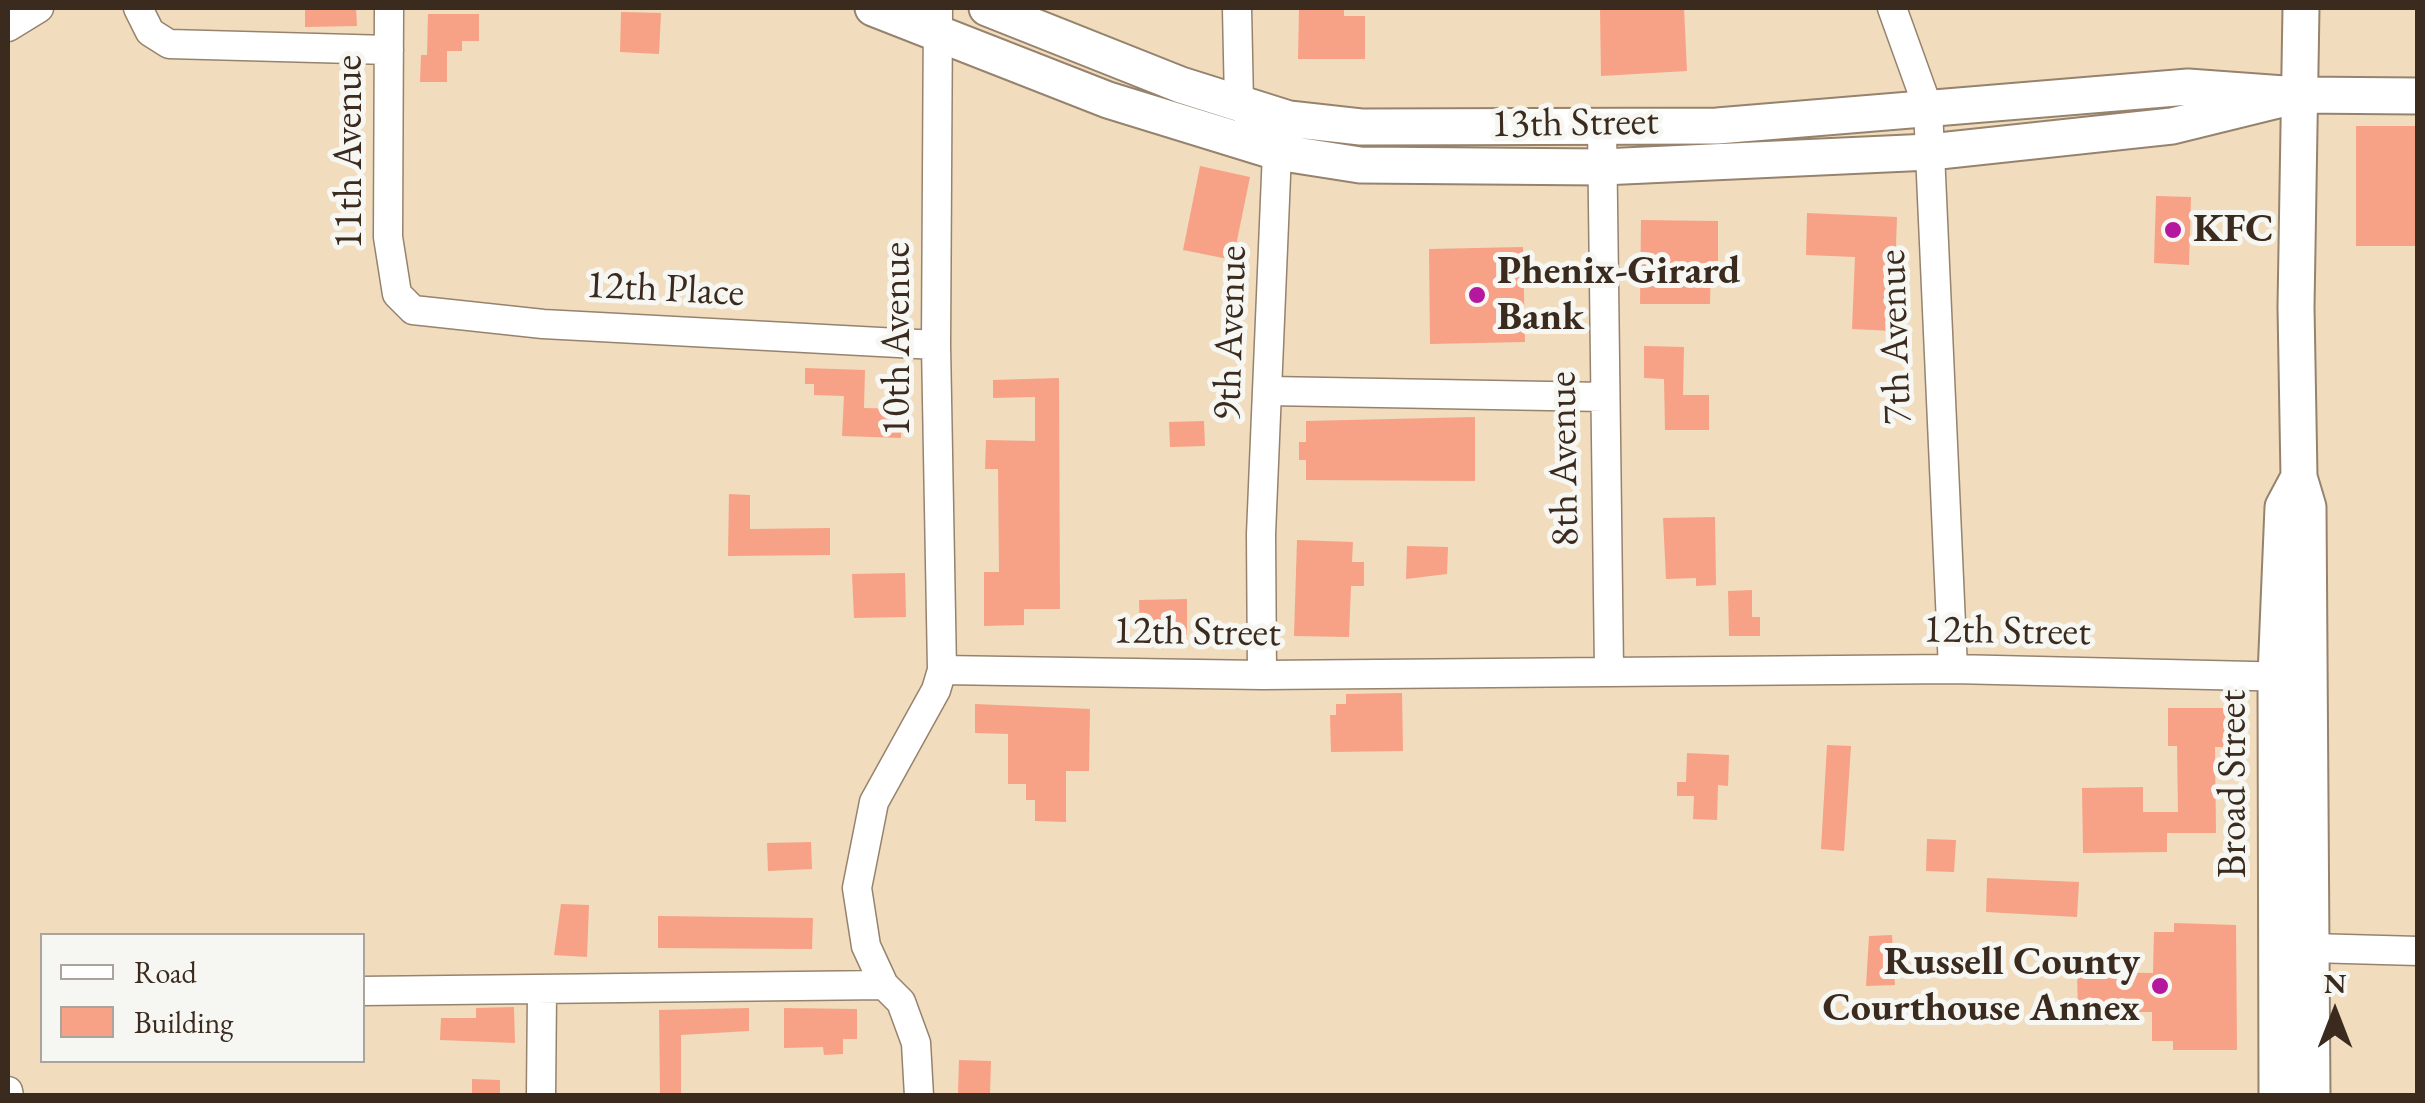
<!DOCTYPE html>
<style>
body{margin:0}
#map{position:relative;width:2425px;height:1103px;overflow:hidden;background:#f1dcbd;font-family:"EB Garamond",serif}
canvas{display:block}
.frame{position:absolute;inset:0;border:10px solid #3b2a1e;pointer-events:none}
.legend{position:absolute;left:40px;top:933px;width:325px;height:130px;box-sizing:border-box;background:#f6f6f2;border:2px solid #aba49d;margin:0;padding:12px 18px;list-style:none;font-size:30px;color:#3b2a1e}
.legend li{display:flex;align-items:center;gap:20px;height:50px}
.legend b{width:50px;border:2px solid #aba49d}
.north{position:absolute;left:2285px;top:963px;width:100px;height:100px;-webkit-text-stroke:8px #f6f6f2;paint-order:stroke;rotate:0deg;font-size:28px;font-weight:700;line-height:40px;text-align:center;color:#3b2a1e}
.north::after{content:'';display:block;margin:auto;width:35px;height:45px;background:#3b2a1e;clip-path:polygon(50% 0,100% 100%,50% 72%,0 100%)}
</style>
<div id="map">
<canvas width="2425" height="1103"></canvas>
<div class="frame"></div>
<ul class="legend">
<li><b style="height:12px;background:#fff"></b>Road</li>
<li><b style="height:28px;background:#f7a286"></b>Building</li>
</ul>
<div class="north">N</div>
</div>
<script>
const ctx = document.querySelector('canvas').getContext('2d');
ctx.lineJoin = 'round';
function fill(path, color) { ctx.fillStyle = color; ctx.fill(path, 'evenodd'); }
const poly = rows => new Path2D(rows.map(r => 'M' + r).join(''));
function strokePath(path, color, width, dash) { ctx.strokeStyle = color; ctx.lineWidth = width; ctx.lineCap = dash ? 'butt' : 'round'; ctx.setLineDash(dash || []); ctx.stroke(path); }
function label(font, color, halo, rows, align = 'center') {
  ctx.font = font + ' "EB Garamond",serif'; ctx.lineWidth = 10; ctx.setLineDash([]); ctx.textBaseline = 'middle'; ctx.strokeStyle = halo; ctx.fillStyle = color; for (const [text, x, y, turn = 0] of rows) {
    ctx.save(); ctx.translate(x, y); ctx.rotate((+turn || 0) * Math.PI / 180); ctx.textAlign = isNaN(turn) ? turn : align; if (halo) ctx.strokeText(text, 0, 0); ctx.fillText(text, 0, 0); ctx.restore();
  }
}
fill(poly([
 [305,8,356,8,357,26,305,27],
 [1299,8,1344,8,1344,16,1365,16,1365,59,1298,59],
 [1600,8,1684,8,1687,71,1601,76],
 [621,12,661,13,659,54,620,52],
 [428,14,479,14,479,41,462,41,462,51,447,51,447,82,420,82,421,55,427,55],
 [2356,126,2418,126,2418,246,2356,246],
 [1200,166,1250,177,1233,260,1183,250],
 [2156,196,2191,197,2189,265,2154,263],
 [1807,213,1897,217,1893,331,1852,329,1855,257,1806,255],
 [1641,220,1718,221,1718,263,1711,263,1710,304,1640,304],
 [1523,247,1525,342,1430,344,1429,249],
 [1644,346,1684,347,1683,395,1709,395,1709,430,1665,430,1664,379,1644,378],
 [805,368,865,370,864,408,902,409,901,438,842,436,844,396,814,395,814,384,805,384],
 [1059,378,1060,609,1024,609,1024,625,984,626,984,572,999,572,998,469,985,469,986,440,1035,441,1035,397,993,398,993,380],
 [1475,417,1475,481,1306,480,1306,460,1299,460,1299,442,1306,442,1306,421],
 [1204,421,1205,446,1170,447,1169,422],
 [729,494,750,495,750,529,830,528,830,555,728,556],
 [1715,517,1716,585,1696,586,1696,578,1666,579,1663,518],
 [1297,540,1353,542,1352,562,1364,562,1364,586,1351,586,1349,637,1294,636],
 [1407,546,1448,547,1447,574,1406,579],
 [905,573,906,617,854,618,852,574],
 [1752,590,1752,617,1760,617,1760,636,1729,636,1728,591],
 [1187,599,1187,635,1140,636,1139,600],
 [1402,693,1403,751,1331,752,1330,715,1336,715,1336,704,1346,704,1346,694],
 [975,704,1090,709,1089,771,1066,771,1066,822,1035,821,1035,800,1026,800,1026,784,1008,784,1008,734,975,733],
 [2168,708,2234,708,2235,747,2215,747,2216,833,2167,833,2167,852,2083,853,2082,788,2143,787,2143,812,2178,812,2177,746,2168,746],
 [1827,745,1851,746,1844,851,1821,849],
 [1687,753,1729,755,1728,786,1718,785,1717,820,1693,819,1694,796,1677,796,1677,782,1686,782],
 [1927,839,1956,840,1954,872,1926,871],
 [811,842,812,869,768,871,767,843],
 [1987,878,2079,882,2077,917,1986,912],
 [561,904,589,905,587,957,554,955],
 [658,916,813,918,812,949,658,948],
 [2174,923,2236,925,2237,1050,2173,1050,2173,1041,2152,1041,2152,1012,2078,1012,2077,972,2153,973,2154,932,2174,932],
 [1892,935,1895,985,1866,986,1869,936],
 [514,1007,515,1043,440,1040,441,1018,476,1018,476,1008],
 [749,1008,749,1031,681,1035,681,1096,660,1096,659,1010],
 [784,1008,857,1009,857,1039,843,1039,843,1054,824,1055,823,1047,784,1048],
 [959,1060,991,1061,990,1095,958,1094],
 [472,1079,500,1080,500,1096,472,1096]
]), '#f7a286');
const minor = poly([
 [138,8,150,32,169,44,389,50],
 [389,8,388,237,397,294,413,310,543,324,936,345],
 [1237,8,1239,103,1277,152,1261,534,1262,675],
 [1892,8,1928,108,1953,669],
 [8,27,39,8],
 [1602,127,1609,670],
 [1269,391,1604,397],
 [942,670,1262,675,1953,669,2295,677],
 [2311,948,2418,951],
 [362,991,884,985],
 [8,1091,9,1096],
 [541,1096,542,992],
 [919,1096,916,1043,901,1002,884,985,866,946,857,888,874,802,936,690,942,670,936,345,938,8]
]);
const major = poly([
 [873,8,1108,100,1277,152,1360,165,1602,167,1930,152,2172,126,2298,95],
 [987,8,1181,85,1289,119,1361,127,1717,126,2188,87,2298,95,2418,96],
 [2301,8,2296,307,2299,477,2308,507,2312,1096],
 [2277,1096,2276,676,2283,507,2299,477]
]);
strokePath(minor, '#96836e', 31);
strokePath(major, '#96836e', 39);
strokePath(minor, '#fff', 28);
strokePath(major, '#fff', 35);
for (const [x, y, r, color] of [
 [2173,230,10,"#b5179e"],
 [1477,295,10,"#b5179e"],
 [2160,986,10,"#b5179e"]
]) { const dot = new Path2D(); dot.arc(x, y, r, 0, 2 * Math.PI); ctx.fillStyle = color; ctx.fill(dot); strokePath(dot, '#f6f6f2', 4); }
label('40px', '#3b2a1e', '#f6f6f2', [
 ["13th Street",1575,124,-1],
 ["11th Avenue",350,152,-90],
 ["12th Place",665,290,3],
 ["9th Avenue",1231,333,-88],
 ["7th Avenue",1896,337,-92],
 ["10th Avenue",898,339,-90],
 ["8th Avenue",1565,459,-91],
 ["12th Street",2007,632,1],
 ["12th Street",1197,633,1],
 ["Broad Street",2234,784,-90]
]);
label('bold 40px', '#3b2a1e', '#f6f6f2', [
 ["KFC",2193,230],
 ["Phenix-Girard",1497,272],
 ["Bank",1497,318],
 ["Russell County",2140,963,"right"],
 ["Courthouse Annex",2140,1009,"right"]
], 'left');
</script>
